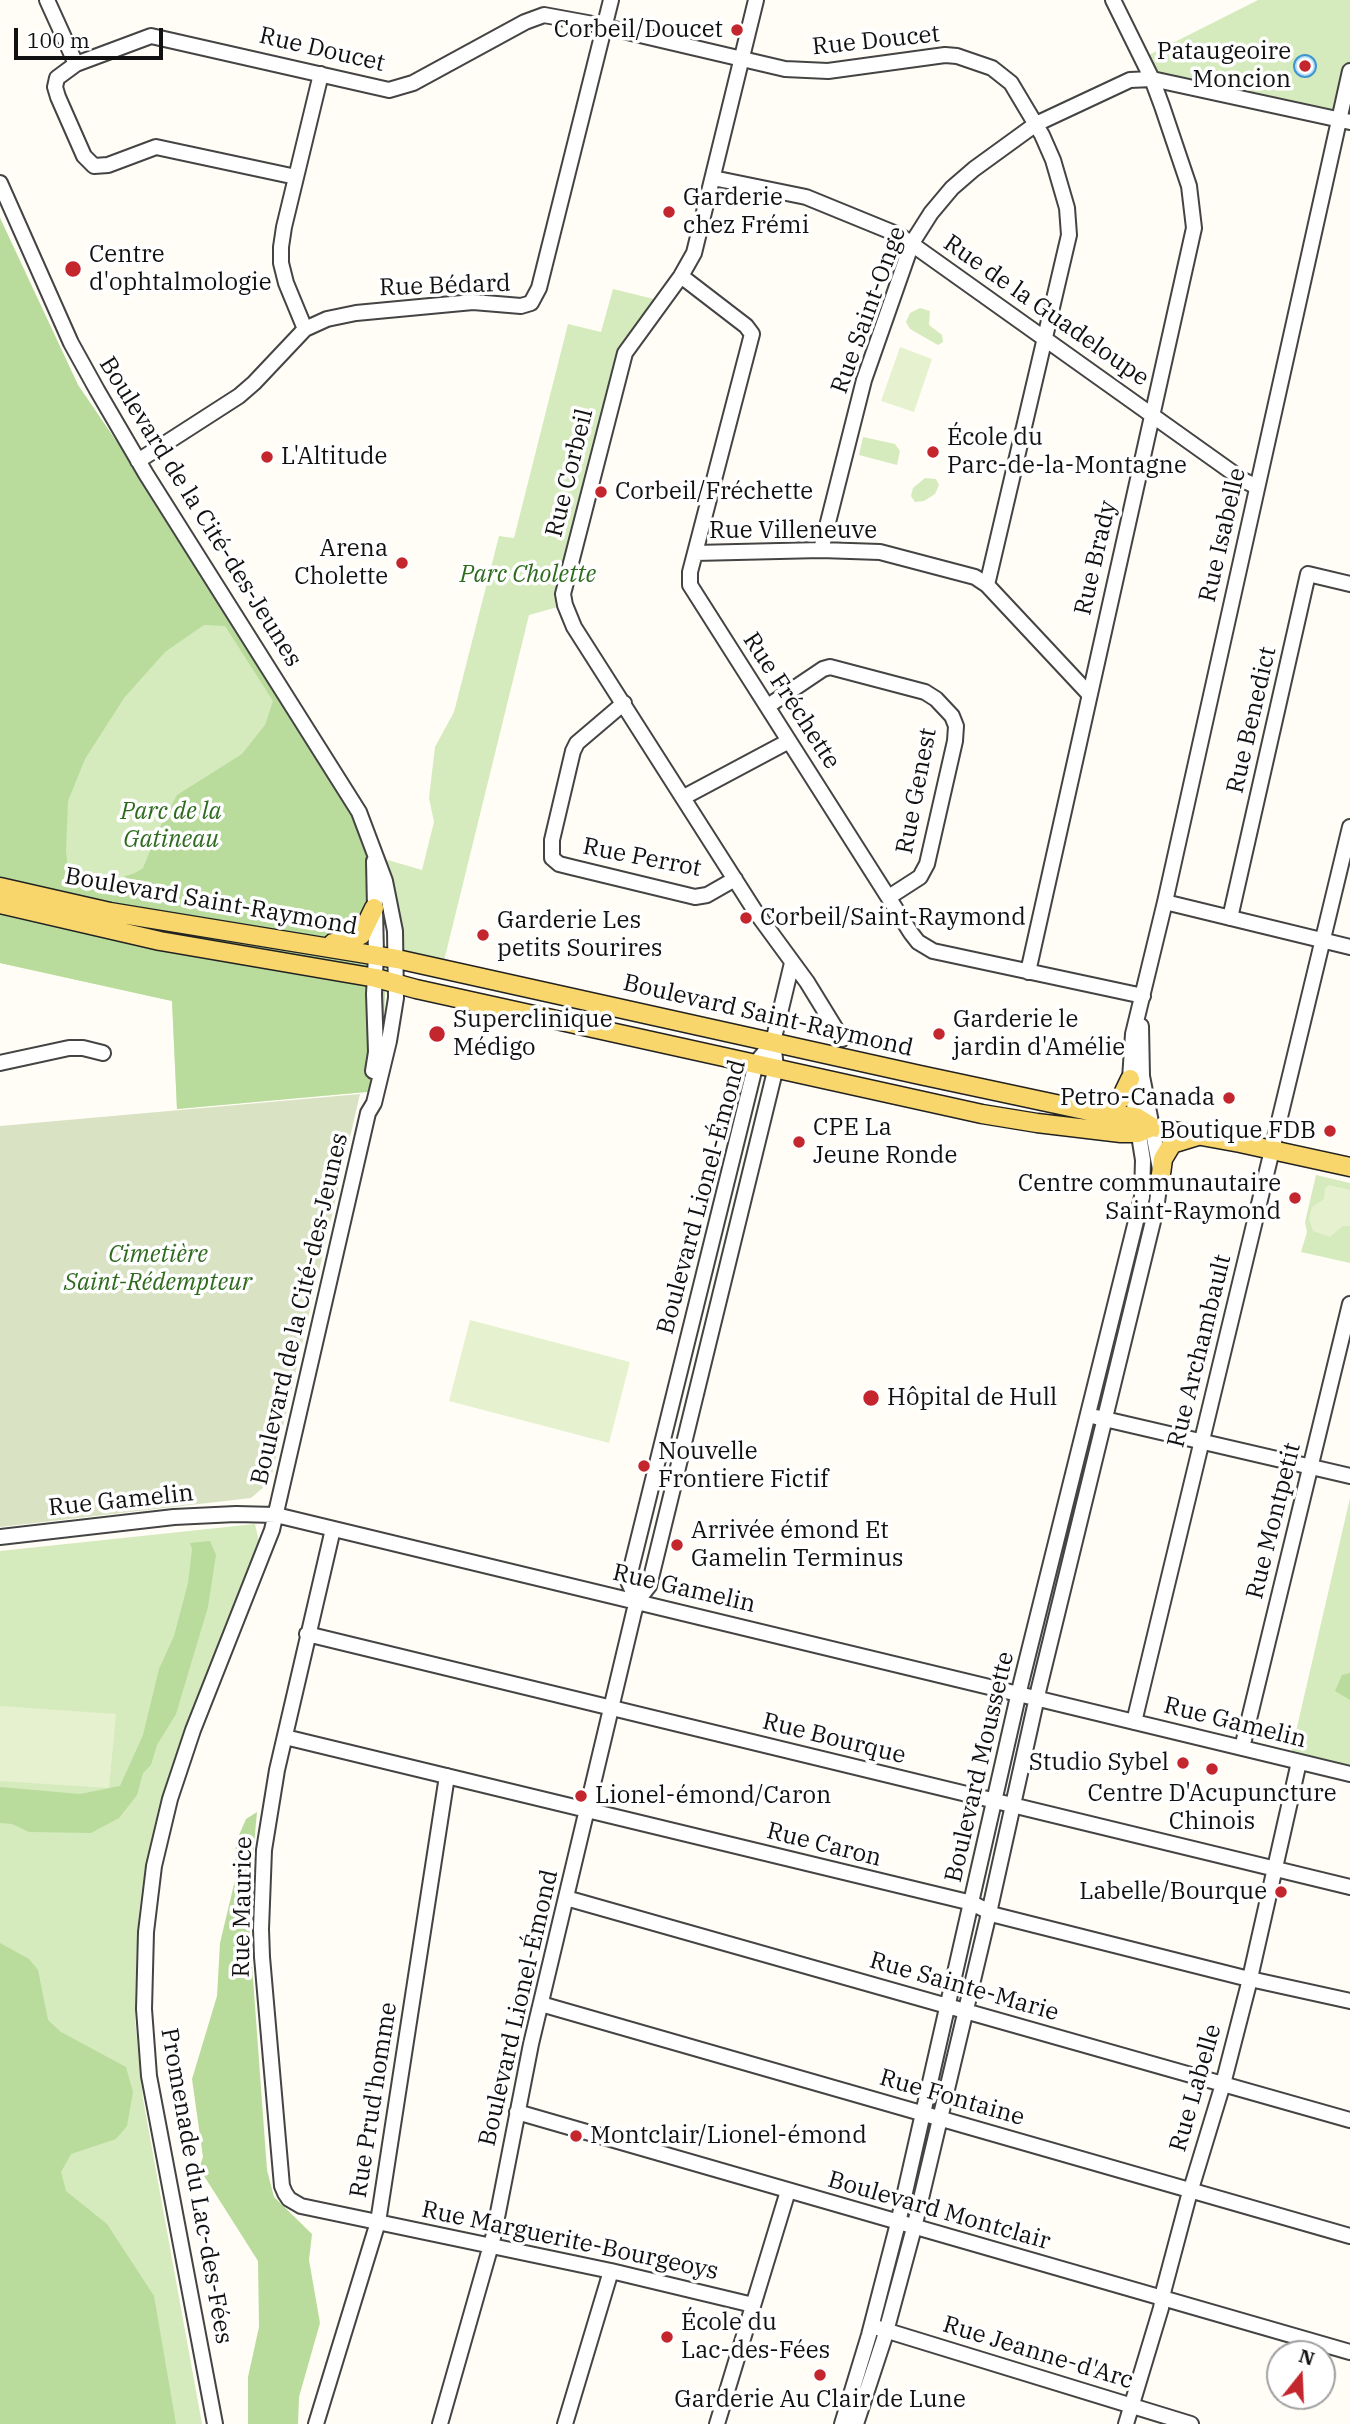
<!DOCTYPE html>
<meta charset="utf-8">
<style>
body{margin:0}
#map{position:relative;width:1350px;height:2424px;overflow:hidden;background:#fffdf5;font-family:"IBM Plex Serif",serif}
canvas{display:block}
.north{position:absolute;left:1266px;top:2340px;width:70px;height:70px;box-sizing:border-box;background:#fff;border:2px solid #a0a0a0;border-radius:50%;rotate:18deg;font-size:19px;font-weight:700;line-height:28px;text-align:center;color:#111}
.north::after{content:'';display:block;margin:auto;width:24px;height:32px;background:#c4262e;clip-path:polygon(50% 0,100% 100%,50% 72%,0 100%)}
.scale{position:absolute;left:14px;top:28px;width:149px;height:32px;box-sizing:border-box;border:4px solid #111;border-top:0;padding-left:9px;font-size:21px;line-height:24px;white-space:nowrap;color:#111;-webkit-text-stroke:5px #fff;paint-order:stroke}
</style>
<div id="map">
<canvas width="1350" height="2424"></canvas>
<div class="north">N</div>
<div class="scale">100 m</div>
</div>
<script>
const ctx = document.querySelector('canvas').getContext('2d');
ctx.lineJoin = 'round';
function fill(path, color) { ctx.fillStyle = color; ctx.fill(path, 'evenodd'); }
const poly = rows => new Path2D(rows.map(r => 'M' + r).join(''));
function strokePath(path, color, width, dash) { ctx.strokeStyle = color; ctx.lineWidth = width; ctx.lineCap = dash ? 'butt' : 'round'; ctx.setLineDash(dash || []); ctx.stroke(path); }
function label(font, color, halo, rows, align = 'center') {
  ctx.font = font + ' "IBM Plex Serif",serif'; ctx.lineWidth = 7; ctx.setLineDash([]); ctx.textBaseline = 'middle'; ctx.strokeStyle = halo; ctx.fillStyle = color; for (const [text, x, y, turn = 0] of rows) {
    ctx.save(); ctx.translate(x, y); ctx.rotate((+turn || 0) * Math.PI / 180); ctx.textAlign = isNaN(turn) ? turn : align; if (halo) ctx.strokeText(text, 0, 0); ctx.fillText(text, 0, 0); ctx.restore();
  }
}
fill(poly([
 [1258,0,1350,0,1350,71,1339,119,1152,79,1141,59],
 [0,218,78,385,322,743,374,856,422,870,434,822,429,798,435,747,454,712,499,536,514,538,568,324,601,332,613,289,662,301,632,341,565,605,529,615,442,969,397,959,376,859,377,1091,177,1109,172,1001,0,963],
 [920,308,930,311,929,325,942,335,943,342,938,345,910,329,906,322,910,313],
 [863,437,895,444,900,451,897,465,859,455],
 [925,478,936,479,939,485,935,494,924,501,915,502,911,496,913,488],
 [1316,1175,1350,1183,1350,1263,1301,1252,1307,1232,1305,1222],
 [1350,1498,1350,1774,1291,1753],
 [255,1524,259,1542,203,1683,172,1769,154,1833,145,1868,139,1912,136,1965,135,2019,143,2099,202,2424,0,2424,0,1551]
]), '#d5ebbd');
fill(poly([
 [0,218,78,385,322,743,376,867,386,959,383,1050,377,1091,177,1109,172,1001,0,963],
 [204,625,225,626,273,701,265,725,242,754,177,795,159,829,143,868,135,873,107,882,79,885,69,878,66,851,68,801,85,759,124,698,165,652],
 [210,1541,216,1555,208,1607,176,1714,157,1745,151,1765,143,1773,137,1795,119,1818,91,1833,29,1832,12,1824,0,1823,0,1787,80,1794,120,1786,143,1735,159,1669,174,1636,188,1583,192,1549,190,1543],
 [1350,1673,1350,1700,1335,1691,1342,1675],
 [257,1812,248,1910,267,2170,274,2197,312,2234,309,2260,320,2323,299,2397,298,2424,248,2424,248,2377,259,2327,258,2261,199,2168,203,2157,192,2079,217,1996,220,1943,235,1880,236,1842,246,1819],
 [0,1943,29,1959,38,1970,48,2020,61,2032,126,2067,133,2092,127,2126,116,2139,71,2154,61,2172,66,2191,107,2224,154,2296,176,2424,0,2424]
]), '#b9dc9c');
fill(poly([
 [360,1094,271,1478,265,1486,251,1498,0,1527,0,1126]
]), '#d9e3c4');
fill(poly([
 [900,347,932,359,914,412,881,401],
 [1329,1185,1350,1190,1350,1226,1343,1226,1330,1237,1313,1231,1309,1219,1312,1207,1324,1199,1325,1188],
 [470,1320,630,1362,609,1443,449,1401],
 [0,1706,116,1714,109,1788,0,1781]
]), '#e6f2cf');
const water = poly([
 '1294 66a11 11 0 1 1 22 0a11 11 0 1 1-22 0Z'
]);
fill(water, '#b9e0f7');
strokePath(water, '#3f96cf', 2);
const minor = poly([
 [47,0,76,64],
 [756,0,694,253,681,276,625,353,563,594,565,605,574,627,755,911,807,982,842,1039],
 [296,177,156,147,108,165,94,166,84,156,58,97,55,87,57,78,76,64,151,36,389,90,413,83,525,22,544,15,593,24,785,69,828,71,945,55,957,56,992,68,1011,83,1042,135,1053,160,1067,208,1069,235,987,585],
 [713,178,806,197,899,235,1243,480,1257,487],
 [0,183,71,343,97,390,146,474,359,812,385,881,395,931,396,998,389,1041,374,1103,368,1113,272,1530,193,1730,170,1799,154,1866,146,1932,144,2009,149,2076,215,2424],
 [681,276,746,326,752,334,690,572,690,585,911,933,918,942,933,951,1143,996],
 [305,329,286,283,281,263,281,247,284,227,321,74],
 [138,461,239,396,254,383,305,329,327,319,356,313,473,302,521,306,531,303,539,288,611,0],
 [821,550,864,380,912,243,931,213,952,188,974,169,1036,124,1130,80,1152,79,1350,122],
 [695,553,821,550,880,552,975,577,987,585,1089,694],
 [624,703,577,743,573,751,552,840,552,858,559,864,571,867,695,897,707,895,735,879],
 [768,706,823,669,830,667,925,692,936,699,952,716,956,726,955,741,927,864,920,877,889,897],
 [684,797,789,741],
 [1165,902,1350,947],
 [1230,918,1308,574,1350,584],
 [1028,972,1194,228,1189,186,1162,106,1152,79,1113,0],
 [0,1063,69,1048,83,1048,103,1053],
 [373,1071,376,1052,374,994,376,955,374,861],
 [1096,1417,1350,1476],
 [333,1529,277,1770,264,1850,261,1929,262,1957,282,2186,285,2193,289,2199,301,2206,611,2271,753,2305],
 [0,1537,174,1517,236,1514,276,1515,1350,1774],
 [637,1601,649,1586,776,1067,773,1042,792,963],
 [307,1634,1350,1887],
 [1134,1722,1350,827],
 [285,1737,972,1903,995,1915,1241,1977,1350,2001],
 [1242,1748,1350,1304],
 [566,1898,1350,2120],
 [541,2004,1350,2236],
 [517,2112,1350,2352],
 [878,2328,1191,2424],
 [316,2424,378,2222,447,1776],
 [440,2424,493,2238,531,2044,634,1612,637,1601,628,1581,756,1063,773,1042],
 [565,2424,611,2271],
 [717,2424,788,2191],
 [842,2424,869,2335,898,2223,1021,1683,1142,1197,1143,1160,1130,1079,1133,1034,1165,902,1350,71],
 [856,2424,884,2339,914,2228,989,1913,1039,1688,1156,1209,1161,1174,1142,1076,1141,1026],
 [1126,2424,1161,2308,1164,2289,1188,2199,1223,2084,1248,1987,1299,1762]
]);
const major = poly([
 [0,887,110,912,397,959,920,1075,1098,1113,1136,1117,1152,1127,1240,1143,1350,1167],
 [0,904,160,941,376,978,416,989,982,1114,1037,1123,1121,1133,1138,1133,1152,1127],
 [333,943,348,941,361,935,374,908],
 [1098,1113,1120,1100,1130,1079],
 [1161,1174,1163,1159,1172,1144,1198,1136]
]);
strokePath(minor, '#444', 18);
strokePath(major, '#222', 21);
strokePath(minor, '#fff', 14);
strokePath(major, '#f9d66b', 18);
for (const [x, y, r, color] of [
 [737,30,7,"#c4262e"],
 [1305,66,7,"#c4262e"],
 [669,212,7,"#c4262e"],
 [73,269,9,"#c4262e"],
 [933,452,7,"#c4262e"],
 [267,457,7,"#c4262e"],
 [601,492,7,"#c4262e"],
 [402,563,7,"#c4262e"],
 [746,918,7,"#c4262e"],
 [483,935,7,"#c4262e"],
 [437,1034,9,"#c4262e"],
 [939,1034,7,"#c4262e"],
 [1229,1098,7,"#c4262e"],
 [1330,1131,7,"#c4262e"],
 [799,1142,7,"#c4262e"],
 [1295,1198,7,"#c4262e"],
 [871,1398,9,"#c4262e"],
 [644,1466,7,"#c4262e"],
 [677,1545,7,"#c4262e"],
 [1183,1763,7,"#c4262e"],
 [1212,1769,7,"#c4262e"],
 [581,1796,7,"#c4262e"],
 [1281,1892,7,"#c4262e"],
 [576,2136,7,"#c4262e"],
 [667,2337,7,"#c4262e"],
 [820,2375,7,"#c4262e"]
]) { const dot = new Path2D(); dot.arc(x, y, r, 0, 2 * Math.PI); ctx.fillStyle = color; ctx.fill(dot); strokePath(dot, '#fff', 2.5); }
label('24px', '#111', '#fff', [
 ["Corbeil/Doucet",723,30,"right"],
 ["Pataugeoire",1291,52,"right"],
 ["Moncion",1291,80,"right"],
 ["Garderie",683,198],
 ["chez Frémi",683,226],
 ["Centre",89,255],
 ["d'ophtalmologie",89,283],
 ["École du",947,438],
 ["Parc-de-la-Montagne",947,466],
 ["L'Altitude",281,457],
 ["Corbeil/Fréchette",615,492],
 ["Arena",388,549,"right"],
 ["Cholette",388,577,"right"],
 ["Corbeil/Saint-Raymond",760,918],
 ["Garderie Les",497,921],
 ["petits Sourires",497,949],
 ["Superclinique",453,1020],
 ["Médigo",453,1048],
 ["Garderie le",953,1020],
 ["jardin d'Amélie",953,1048],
 ["Petro-Canada",1215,1098,"right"],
 ["CPE La",813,1128],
 ["Jeune Ronde",813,1156],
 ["Boutique FDB",1316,1131,"right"],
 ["Centre communautaire",1281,1184,"right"],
 ["Saint-Raymond",1281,1212,"right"],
 ["Hôpital de Hull",887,1398],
 ["Nouvelle",658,1452],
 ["Frontiere Fictif",658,1480],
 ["Arrivée émond Et",691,1531],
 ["Gamelin Terminus",691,1559],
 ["Studio Sybel",1169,1763,"right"],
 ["Centre D'Acupuncture",1212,1794,"center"],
 ["Chinois",1212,1822,"center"],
 ["Lionel-émond/Caron",595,1796],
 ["Labelle/Bourque",1267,1892,"right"],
 ["Montclair/Lionel-émond",590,2136],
 ["École du",681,2323],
 ["Lac-des-Fées",681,2351],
 ["Garderie Au Clair de Lune",820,2400,"center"]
], 'left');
label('24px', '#111', '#fff', [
 ["Rue Doucet",876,41,-6],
 ["Rue Doucet",322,50,13],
 ["Rue Bédard",445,286,-2],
 ["Rue Saint-Onge",869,310,-70],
 ["Rue de la Guadeloupe",1046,311,35],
 ["Rue Corbeil",570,473,-76],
 ["Boulevard de la Cité-des-Jeunes",200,512,58],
 ["Rue Villeneuve",793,531],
 ["Rue Isabelle",1223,535,-77],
 ["Rue Brady",1096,558,-77],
 ["Rue Fréchette",791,701,57],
 ["Rue Benedict",1252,720,-77],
 ["Rue Genest",917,791,-79],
 ["Rue Perrot",642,858,11],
 ["Boulevard Saint-Raymond",211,902,10],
 ["Boulevard Saint-Raymond",768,1016,13],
 ["Boulevard Lionel-Émond",702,1197,-75],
 ["Boulevard de la Cité-des-Jeunes",300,1309,-77],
 ["Rue Archambault",1200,1351,-76],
 ["Rue Gamelin",121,1501,-6],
 ["Rue Montpetit",1274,1521,-76],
 ["Rue Gamelin",684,1589,13],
 ["Rue Gamelin",1235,1723,14],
 ["Rue Bourque",834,1739,14],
 ["Boulevard Moussette",980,1767,-77],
 ["Rue Caron",824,1845,14],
 ["Rue Maurice",243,1907,-89],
 ["Rue Sainte-Marie",964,1987,16],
 ["Boulevard Lionel-Émond",519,2008,-77],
 ["Rue Labelle",1196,2088,-74],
 ["Rue Fontaine",952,2098,16],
 ["Rue Prud'homme",374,2100,-81],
 ["Promenade du Lac-des-Fées",196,2186,80],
 ["Boulevard Montclair",939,2211,16],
 ["Rue Marguerite-Bourgeoys",570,2241,12],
 ["Rue Jeanne-d'Arc",1038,2353,17]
]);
label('italic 24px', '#2f6b1f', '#fff', [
 ["Parc Cholette",528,575],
 ["Parc de la",171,812],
 ["Gatineau",171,840],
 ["Cimetière",158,1255],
 ["Saint-Rédempteur",158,1283]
]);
</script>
